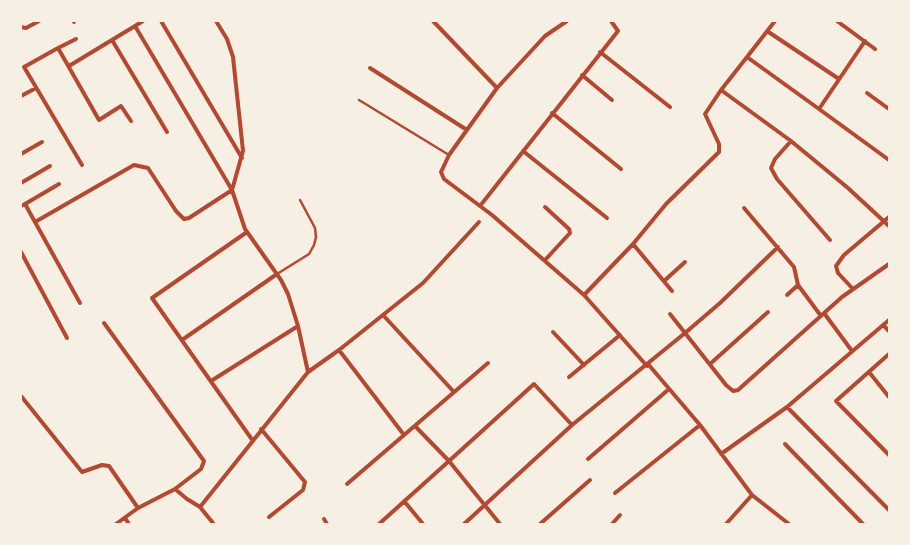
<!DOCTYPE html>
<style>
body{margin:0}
#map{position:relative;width:910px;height:545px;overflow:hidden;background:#f6efe4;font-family:"Fira Sans",sans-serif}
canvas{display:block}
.frame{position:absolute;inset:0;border:22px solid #f6efe4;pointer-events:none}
</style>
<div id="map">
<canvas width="910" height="545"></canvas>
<div class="frame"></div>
</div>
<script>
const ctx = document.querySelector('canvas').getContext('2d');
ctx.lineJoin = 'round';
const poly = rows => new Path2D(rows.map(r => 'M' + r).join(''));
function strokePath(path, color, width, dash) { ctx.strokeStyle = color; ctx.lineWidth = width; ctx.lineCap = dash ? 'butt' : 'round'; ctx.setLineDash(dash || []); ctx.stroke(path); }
strokePath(poly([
 [359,100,449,155],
 [277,274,309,254,314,245,316,237,315,228,300,200]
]), '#b5482f', 2.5);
strokePath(poly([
 [74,21,74,22],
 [161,21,242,158],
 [216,21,227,39,233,57,243,151,232,190,245,229,281,280,288,294,298,326,308,372],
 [433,21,497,88],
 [567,21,545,36,497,88,449,155,441,172,444,179,492,215,584,295,647,366],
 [837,21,875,49],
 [21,27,26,28,39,21],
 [767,31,839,79],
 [112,40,167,132],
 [865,41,819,109,889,160],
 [58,48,76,39],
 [600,52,670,107],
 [747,57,775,21],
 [69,66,135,26],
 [370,68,467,130],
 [582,75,612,100],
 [867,93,889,109],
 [21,96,36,88],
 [819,109,747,57,721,90,791,141,848,188,889,226],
 [552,113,621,169],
 [791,141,775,159,771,168,777,179,830,240],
 [523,151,607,218],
 [21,154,42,142],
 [82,165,24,67,58,48,99,120,121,106,131,121],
 [21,183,50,166],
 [25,204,59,184],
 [21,206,25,204,35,222,134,165,148,168,176,211,184,219,189,218,232,190,135,26,143,21],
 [480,206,618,31,611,21],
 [545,207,569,229,570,233,545,260],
 [744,208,794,267,798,285,821,316],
 [35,222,80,303],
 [247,232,152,298,253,441],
 [633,244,666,204,719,152,719,144,705,114,721,90],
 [21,252,67,338],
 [664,281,685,262],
 [853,289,838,273,836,266,844,255,889,217],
 [584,295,633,244,672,291],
 [787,295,798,285],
 [824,313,852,351],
 [670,314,685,333,720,303,778,247],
 [383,315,454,392],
 [104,323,204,461,201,469,175,489],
 [883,325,889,331],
 [553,332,584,365],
 [182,340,277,274],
 [339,350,404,435],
 [889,354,836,401,889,455],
 [648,364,700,425,752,495,789,524],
 [710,364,768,312],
 [869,372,889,397],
 [569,377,620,335],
 [211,381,298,326],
 [21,396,82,472,102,465,109,466,138,508],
 [787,407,889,510],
 [415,426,449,461,534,384,572,425],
 [261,429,305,482,303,490,269,517],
 [785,444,863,524],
 [721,454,787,407,889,320],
 [588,459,669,389],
 [347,484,488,363],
 [615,493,700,425],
 [404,501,423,524],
 [200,507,213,523],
 [125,518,129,524],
 [324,519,327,524],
 [116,524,138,508,175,489,187,499,200,507,308,372,339,350,423,283,479,222],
 [379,524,449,461,500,524],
 [464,524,572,425,685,333,726,385,733,391,738,390,842,297,889,264],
 [540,524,590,480],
 [612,524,620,515],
 [726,524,752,495]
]), '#b5482f', 4);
</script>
